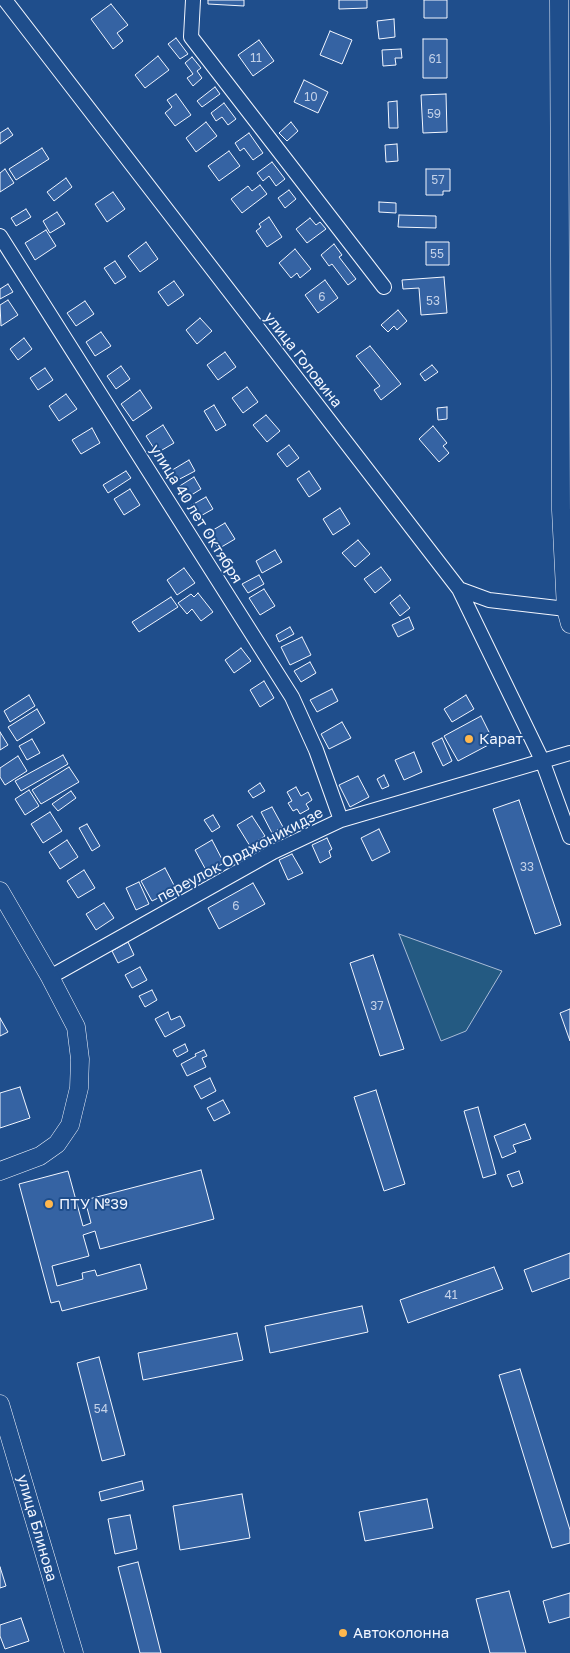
<!DOCTYPE html>
<meta charset="utf-8">
<style>
body{margin:0}
canvas{display:block;background:#1f4e8c}
</style>
<canvas width="570" height="1653"></canvas>
<script>
const ctx = document.querySelector('canvas').getContext('2d');
ctx.lineJoin = 'round';
function fill(path, color) { ctx.fillStyle = color; ctx.fill(path, 'evenodd'); }
const poly = rows => new Path2D(rows.map(r => 'M' + r).join(''));
function strokePath(path, color, width, dash) { ctx.strokeStyle = color; ctx.lineWidth = width; ctx.lineCap = dash ? 'butt' : 'round'; ctx.setLineDash(dash || []); ctx.stroke(path); }
function label(font, color, halo, rows, align = 'center') {
  ctx.font = font + ' "Golos Text",sans-serif'; ctx.lineWidth = 4; ctx.setLineDash([]); ctx.textBaseline = 'middle'; ctx.strokeStyle = halo; ctx.fillStyle = color; for (const [text, x, y, turn = 0] of rows) {
    ctx.save(); ctx.translate(x, y); ctx.rotate((+turn || 0) * Math.PI / 180); ctx.textAlign = isNaN(turn) ? turn : align; if (halo) ctx.strokeText(text, 0, 0); ctx.fillText(text, 0, 0); ctx.restore();
  }
}
const green = poly([
 [399,934,502,971,466,1031,441,1041,399,934]
]);
fill(green, '#245a82');
strokePath(green, '#a8bbd7', 1);
const building = poly([
 [208,0,244,0,244,6,208,4,208,0],
 [339,0,367,0,367,8,339,9,339,0],
 [424,0,447,0,447,18,424,18,424,0],
 [111,4,128,25,117,33,123,41,113,49,91,19,111,4],
 [394,19,395,37,379,39,377,21,394,19],
 [330,31,352,40,342,64,320,55,330,31],
 [176,38,188,54,180,59,168,44,176,38],
 [423,39,447,39,447,78,423,78,423,39],
 [259,40,274,61,253,76,238,55,259,40],
 [401,49,402,58,395,58,396,65,383,66,382,50,401,49],
 [158,56,169,70,145,88,135,75,158,56],
 [192,57,201,68,197,71,202,78,193,86,187,78,193,74,185,63,192,57],
 [304,80,328,92,318,113,294,102,304,80],
 [215,87,220,94,202,107,197,101,215,87],
 [176,94,191,115,175,126,165,113,172,107,167,100,176,94],
 [446,94,447,132,423,133,421,95,446,94],
 [397,101,398,128,389,128,388,102,397,101],
 [224,103,236,119,228,125,222,117,216,121,211,113,224,103],
 [206,122,217,136,196,152,186,138,206,122],
 [291,122,298,131,287,141,279,133,291,122],
 [8,128,13,135,0,144,0,133,8,128],
 [249,133,263,153,253,160,244,148,240,151,235,143,249,133],
 [397,144,398,161,386,162,385,145,397,144],
 [42,148,49,159,16,180,9,169,42,148],
 [229,151,240,166,219,181,208,166,229,151],
 [272,162,285,179,276,186,269,176,263,181,257,173,272,162],
 [5,169,14,183,0,192,0,173,5,169],
 [426,169,450,169,450,191,443,191,443,195,426,195,426,169],
 [66,178,72,187,54,201,47,192,66,178],
 [260,185,267,194,242,213,231,199,248,186,252,191,260,185],
 [289,190,296,199,285,208,278,198,289,190],
 [113,192,125,209,107,222,95,204,113,192],
 [379,202,396,203,396,213,379,212,379,202],
 [26,209,31,217,16,226,11,218,26,209],
 [57,212,65,224,50,233,43,221,57,212],
 [399,215,436,216,436,228,398,227,399,215],
 [269,217,282,237,267,247,256,231,261,227,259,224,269,217],
 [310,218,316,225,320,222,326,229,307,243,296,229,310,218],
 [46,230,56,246,35,260,25,243,46,230],
 [146,242,158,259,140,272,128,256,146,242],
 [426,242,449,242,449,265,426,265,426,242],
 [334,244,342,255,339,257,356,279,348,285,332,264,329,266,321,255,334,244],
 [295,249,311,269,300,278,297,273,291,278,279,263,295,249],
 [115,261,126,277,115,284,104,268,115,261],
 [444,277,447,313,421,315,419,288,403,289,402,280,444,277],
 [325,280,338,298,318,313,305,295,325,280],
 [174,281,184,295,168,306,158,292,174,281],
 [8,284,13,292,0,299,0,289,8,284],
 [8,300,18,315,1,326,0,305,8,300],
 [85,301,94,314,76,326,67,313,85,301],
 [398,310,407,321,397,330,394,326,388,332,381,325,398,310],
 [200,318,212,331,197,344,186,330,200,318],
 [101,332,111,346,95,356,86,342,101,332],
 [24,338,32,349,18,360,10,349,24,338],
 [370,346,401,384,381,400,374,390,380,386,356,356,370,346],
 [225,352,236,367,218,380,207,365,225,352],
 [432,365,438,372,425,381,420,374,432,365],
 [121,366,130,379,116,389,107,376,121,366],
 [45,368,53,380,38,390,30,378,45,368],
 [247,387,258,402,243,413,232,398,247,387],
 [140,390,152,408,133,421,121,404,140,390],
 [66,394,77,409,59,421,49,406,66,394],
 [214,405,226,425,216,431,204,411,214,405],
 [447,407,447,419,438,420,437,408,447,407],
 [266,415,280,431,267,442,253,425,266,415],
 [163,425,174,443,157,453,146,436,163,425],
 [433,426,447,443,443,446,449,453,439,462,419,439,433,426],
 [92,428,100,443,81,454,72,440,92,428],
 [289,445,299,458,287,467,277,454,289,445],
 [189,460,195,471,174,482,169,472,189,460],
 [126,471,131,478,108,493,103,485,126,471],
 [309,471,321,489,309,497,297,479,309,471],
 [194,477,201,489,185,499,178,487,194,477],
 [130,489,140,505,124,515,114,499,130,489],
 [206,497,213,509,197,518,190,506,206,497],
 [340,508,350,524,333,535,323,519,340,508],
 [225,523,235,539,218,549,208,533,225,523],
 [358,540,370,554,355,567,342,553,358,540],
 [275,550,282,562,262,573,256,561,275,550],
 [381,567,391,580,375,593,364,579,381,567],
 [184,568,195,583,177,595,167,580,184,568],
 [259,575,264,584,248,593,242,584,259,575],
 [264,589,275,606,260,615,249,598,264,589],
 [198,593,213,612,201,621,192,609,187,614,178,603,191,594,194,597,198,593],
 [400,595,410,608,400,616,390,603,400,595],
 [171,597,178,607,139,632,132,622,171,597],
 [409,617,414,629,398,637,392,625,409,617],
 [290,627,294,634,279,642,276,635,290,627],
 [302,637,311,655,290,665,281,647,302,637],
 [241,648,251,661,234,673,225,660,241,648],
 [310,662,316,673,301,682,294,671,310,662],
 [264,681,274,698,260,707,250,690,264,681],
 [332,689,338,701,317,712,310,700,332,689],
 [29,695,35,706,10,722,4,711,29,695],
 [466,695,474,709,452,722,444,709,466,695],
 [37,709,45,723,17,741,8,727,37,709],
 [481,716,494,742,458,761,444,736,481,716],
 [342,722,351,738,329,749,321,734,342,722],
 [0,732,8,745,0,750,0,732],
 [442,738,452,761,443,766,432,743,442,738],
 [32,739,40,753,27,760,19,746,32,739],
 [414,752,422,772,404,780,395,760,414,752],
 [63,755,68,764,21,791,15,781,63,755],
 [18,756,27,771,5,785,0,777,0,768,18,756],
 [69,767,79,782,41,804,32,790,69,767],
 [384,775,389,786,382,789,377,779,384,775],
 [358,776,369,797,350,807,339,785,358,776],
 [260,783,265,791,253,798,248,791,260,783],
 [296,787,301,796,308,792,312,800,306,804,309,809,300,814,297,809,293,811,288,803,292,801,287,792,296,787],
 [29,790,39,806,25,815,15,799,29,790],
 [71,791,76,798,58,811,52,804,71,791],
 [519,800,561,925,535,934,493,809,519,800],
 [272,807,283,827,272,833,261,812,272,807],
 [50,812,62,831,43,843,31,824,50,812],
 [213,815,220,827,212,832,204,820,213,815],
 [252,816,265,836,250,846,237,825,252,816],
 [87,824,100,846,92,851,79,828,87,824],
 [379,829,390,852,372,861,361,838,379,829],
 [327,838,332,849,329,851,331,857,320,863,312,845,327,838],
 [67,840,78,857,60,869,49,852,67,840],
 [212,840,224,863,207,872,195,850,212,840],
 [292,854,303,873,288,880,279,860,292,854],
 [165,868,176,889,152,901,141,881,165,868],
 [84,870,95,888,78,898,67,881,84,870],
 [139,882,149,904,136,910,126,888,139,882],
 [253,883,265,904,219,929,208,908,253,883],
 [104,903,114,918,96,930,86,914,104,903],
 [128,942,134,955,118,963,112,951,128,942],
 [373,955,404,1049,380,1056,350,963,373,955],
 [140,967,147,980,132,988,125,975,140,967],
 [152,990,157,1000,145,1007,139,996,152,990],
 [570,1009,570,1041,560,1013,570,1009],
 [168,1012,171,1020,180,1016,185,1026,165,1037,155,1019,168,1012],
 [0,1018,8,1032,0,1036,0,1018],
 [185,1044,188,1051,177,1057,173,1050,185,1044],
 [204,1050,207,1056,202,1058,206,1067,187,1076,181,1064,196,1056,195,1054,204,1050],
 [210,1078,216,1091,201,1099,194,1086,210,1078],
 [20,1087,30,1118,0,1128,0,1093,20,1087],
 [376,1090,405,1184,384,1191,354,1097,376,1090],
 [223,1100,230,1113,214,1121,207,1108,223,1100],
 [478,1107,496,1174,483,1178,464,1111,478,1107],
 [525,1124,531,1139,513,1145,516,1152,502,1158,494,1136,525,1124],
 [201,1170,214,1219,100,1249,95,1231,83,1235,89,1256,52,1266,57,1286,83,1279,82,1273,95,1270,97,1276,140,1264,147,1289,62,1311,59,1301,51,1303,19,1184,68,1171,83,1226,91,1223,85,1200,201,1170],
 [519,1171,523,1183,512,1187,507,1175,519,1171],
 [570,1253,570,1278,532,1292,524,1270,570,1253],
 [494,1267,503,1289,408,1323,400,1300,494,1267],
 [362,1306,368,1332,270,1353,265,1326,362,1306],
 [237,1333,243,1360,143,1380,138,1353,237,1333],
 [99,1357,125,1455,102,1461,77,1363,99,1357],
 [520,1369,570,1530,570,1543,552,1548,499,1375,520,1369],
 [142,1481,144,1490,101,1501,99,1492,142,1481],
 [242,1494,250,1538,180,1550,173,1506,242,1494],
 [427,1499,433,1528,365,1541,359,1512,427,1499],
 [130,1515,137,1549,115,1554,108,1519,130,1515],
 [138,1562,161,1653,140,1653,118,1567,138,1562],
 [0,1567,6,1586,0,1588,0,1567],
 [509,1591,526,1653,490,1653,476,1599,509,1591],
 [570,1593,570,1617,549,1623,543,1601,570,1593],
 [21,1618,29,1641,5,1649,0,1636,0,1625,21,1618]
]);
fill(building, '#3563a3');
strokePath(building, '#f2f6ff', 1);
const minor = poly([
 [5,0,459,589,542,760,570,837],
 [193,0,191,37,384,287],
 [0,236,292,697,316,750,341,820],
 [459,589,489,600,566,609],
 [50,977,273,852,341,820,570,753]
]);
const major = poly([
 [559,0,561,510,566,609,570,624],
 [0,891,50,977,76,1027,80,1059,79,1088,70,1125,57,1144,40,1156,0,1171],
 [0,1404,74,1653]
]);
strokePath(minor, '#f2f6ff', 16);
strokePath(major, '#f2f6ff', 19);
strokePath(minor, '#1f4e8c', 14);
strokePath(major, '#1f4e8c', 18);
for (const [x, y, r, color] of [
 [469,739,5,"#ffb74d"],
 [49,1204,5,"#ffb74d"],
 [343,1633,5,"#ffb74d"]
]) { const dot = new Path2D(); dot.arc(x, y, r, 0, 2 * Math.PI); ctx.fillStyle = color; ctx.fill(dot); strokePath(dot, '#1f4e8c', 2); }
label('12px', '#c3d1e8', null, [
 ["11",256,58],
 ["61",435,59],
 ["10",311,97],
 ["59",434,114],
 ["57",438,180],
 ["55",437,254],
 ["6",322,297],
 ["53",433,301],
 ["33",527,867],
 ["6",236,906],
 ["37",377,1006],
 ["41",451,1295],
 ["54",101,1409]
]);
label('15px', '#f2f6ff', '#1f4e8c', [
 ["улица Головина",303,360,52],
 ["улица 40 лет Октября",196,514,58],
 ["переулок Орджоникидзе",240,855,-28],
 ["улица Блинова",37,1528,74]
]);
label('15px', '#f2f6ff', '#1f4e8c', [
 ["Карат",479,739],
 ["ПТУ №39",59,1204],
 ["Автоколонна",353,1633]
], 'left');
</script>
